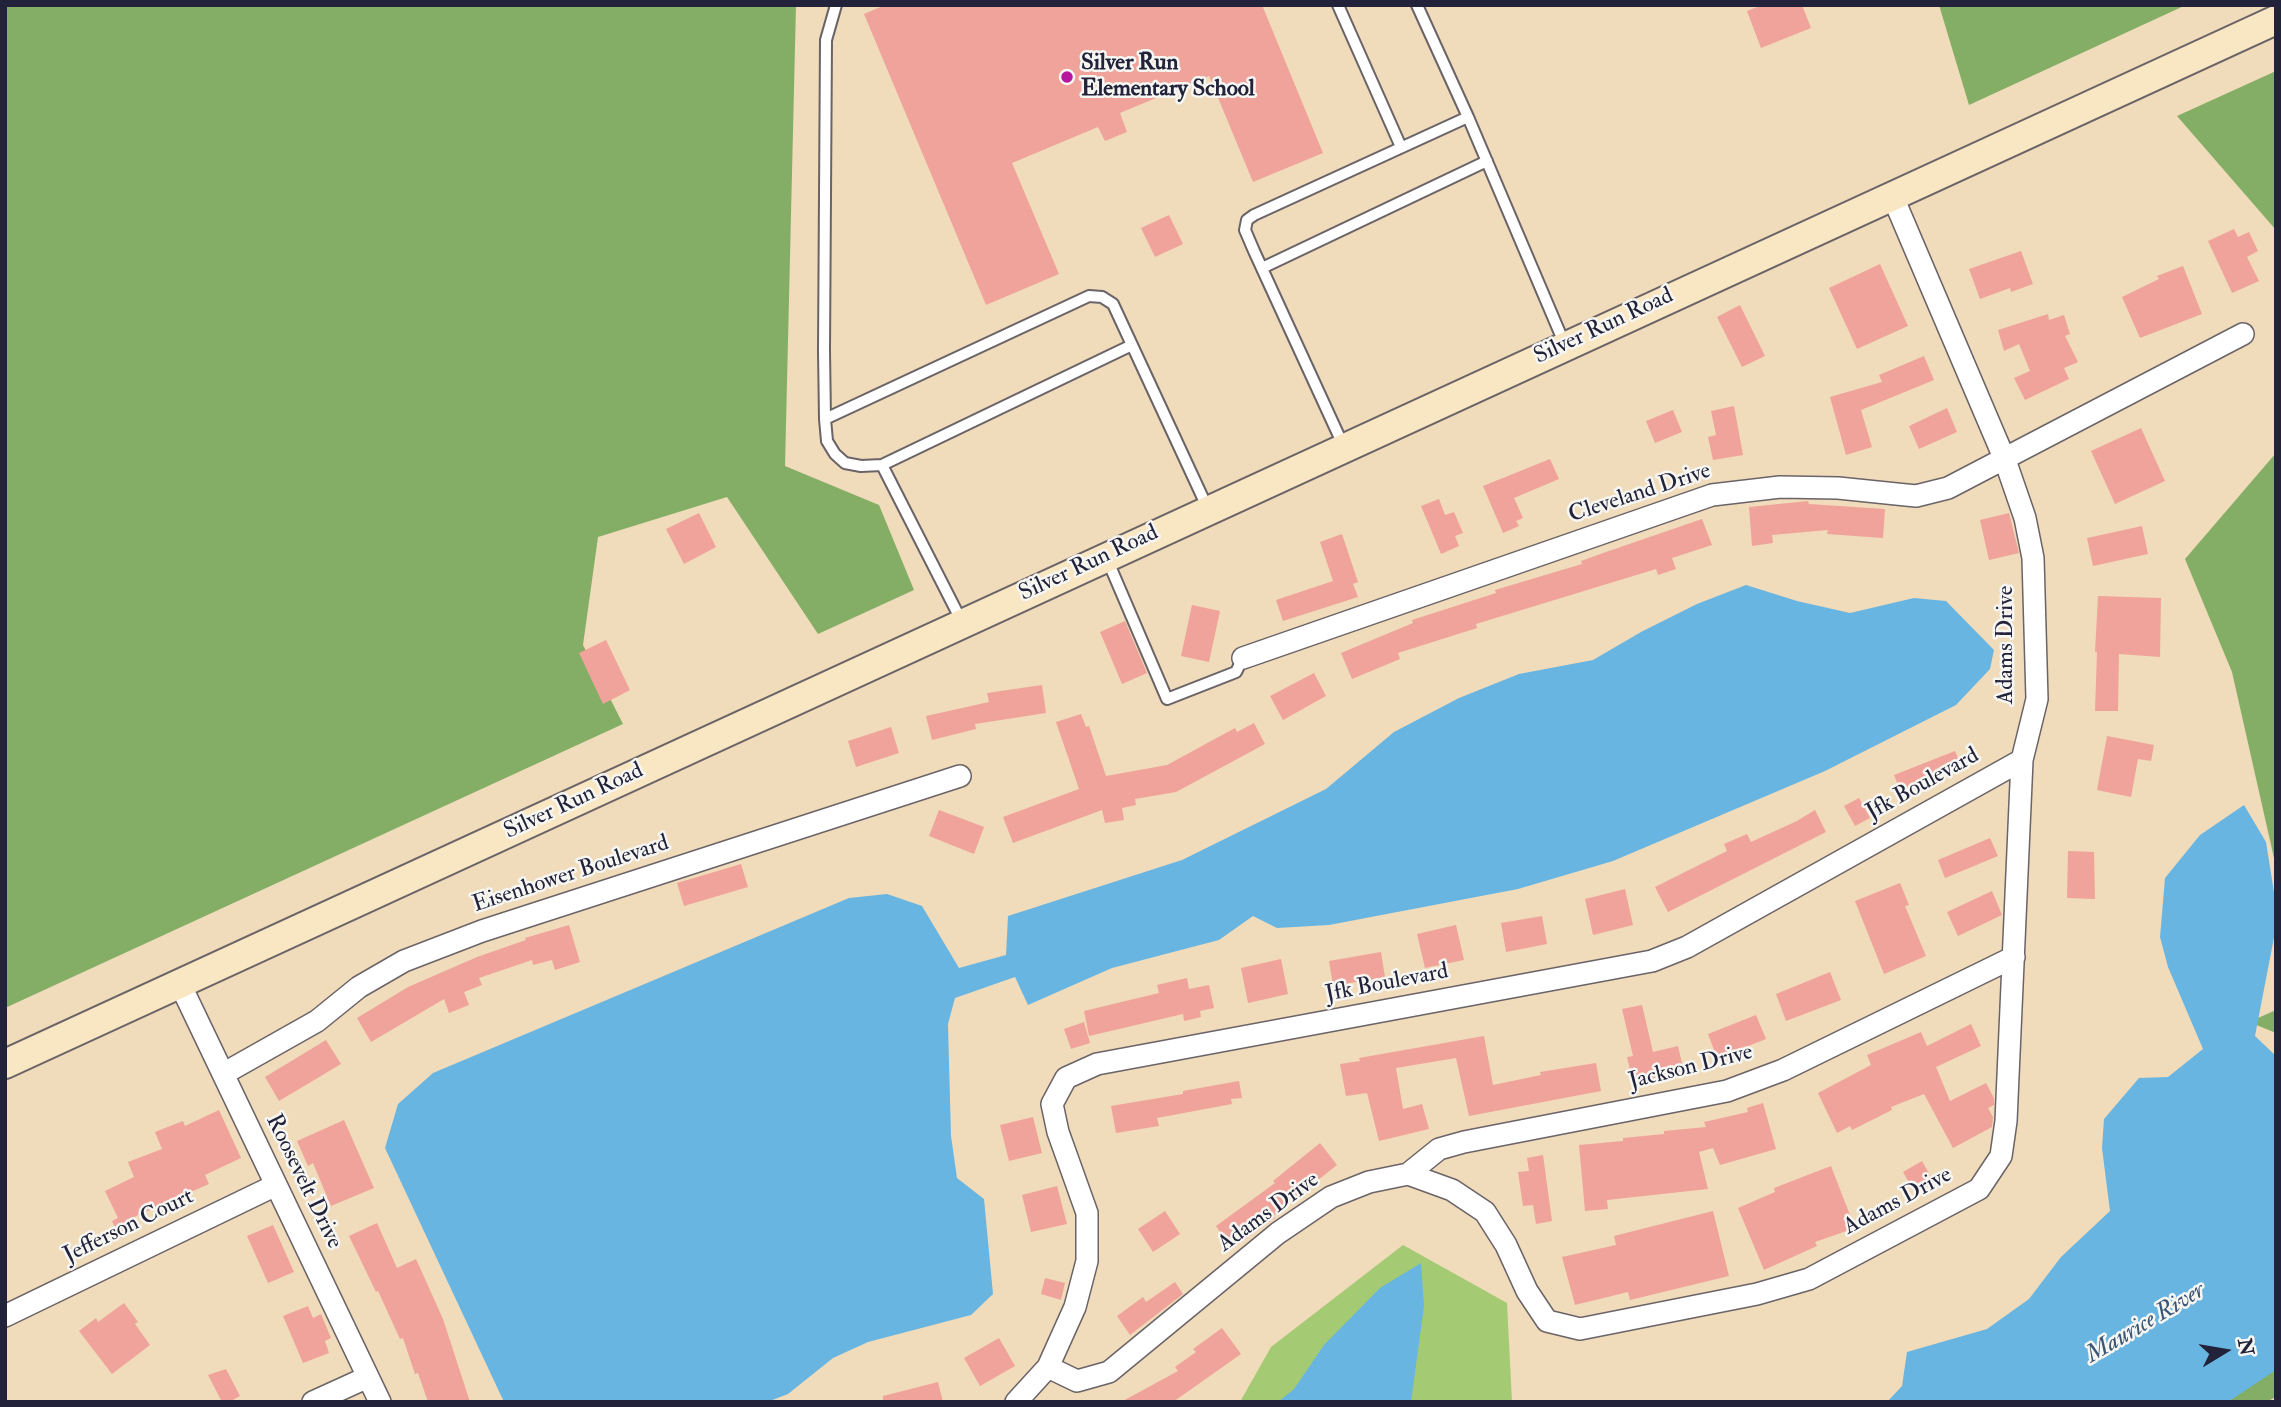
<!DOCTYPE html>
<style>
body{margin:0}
#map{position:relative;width:2281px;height:1407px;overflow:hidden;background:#f0dbba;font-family:"IM FELL Double Pica",serif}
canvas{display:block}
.frame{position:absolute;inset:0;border:7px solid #22223b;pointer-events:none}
.north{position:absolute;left:2190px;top:1316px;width:70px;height:70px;-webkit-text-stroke:5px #f6f6f2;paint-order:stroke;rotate:79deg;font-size:19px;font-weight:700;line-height:28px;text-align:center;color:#22223b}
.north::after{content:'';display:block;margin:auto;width:24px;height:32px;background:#22223b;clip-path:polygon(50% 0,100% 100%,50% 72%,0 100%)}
</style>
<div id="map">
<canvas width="2281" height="1407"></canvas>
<div class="frame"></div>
<div class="north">N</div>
</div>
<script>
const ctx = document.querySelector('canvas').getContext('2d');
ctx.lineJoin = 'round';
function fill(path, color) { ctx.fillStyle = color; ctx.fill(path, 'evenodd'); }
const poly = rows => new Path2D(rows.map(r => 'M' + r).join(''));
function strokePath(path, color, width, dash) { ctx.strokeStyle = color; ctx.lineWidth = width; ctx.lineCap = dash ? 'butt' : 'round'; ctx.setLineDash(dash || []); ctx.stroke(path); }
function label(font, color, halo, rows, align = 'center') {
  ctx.font = font + ' "IM FELL Double Pica",serif'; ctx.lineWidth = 5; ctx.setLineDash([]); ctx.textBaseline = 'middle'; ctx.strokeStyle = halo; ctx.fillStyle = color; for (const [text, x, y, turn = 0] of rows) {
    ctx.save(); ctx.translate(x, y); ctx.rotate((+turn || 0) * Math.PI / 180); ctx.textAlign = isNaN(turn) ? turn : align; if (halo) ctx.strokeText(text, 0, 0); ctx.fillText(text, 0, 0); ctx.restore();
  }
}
fill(poly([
 [1403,1245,1507,1303,1512,1402,1240,1402,1271,1347]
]), '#a5ca74');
fill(poly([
 [5,5,796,5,785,466,879,505,914,590,818,634,727,497,598,537,583,645,623,724,5,1008],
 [1939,5,2186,5,1969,105],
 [2276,71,2276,230,2177,116],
 [2276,453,2276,867,2232,672,2185,559],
 [2276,1010,2276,1033,2249,1022],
 [2276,1365,2276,1397,2266,1402,2219,1402]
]), '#84ae66');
fill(poly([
 [1746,585,1797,601,1850,613,1914,598,1946,601,1994,650,1990,669,1956,705,1825,771,1613,861,1518,889,1329,925,1277,928,1253,916,1219,940,1112,968,1028,1005,1015,977,955,998,948,1024,951,1136,957,1178,984,1199,993,1294,971,1315,868,1342,833,1358,788,1394,767,1402,504,1402,385,1148,398,1104,433,1073,849,898,887,894,922,906,959,968,1006,955,1008,916,1182,860,1326,789,1394,732,1459,698,1519,674,1593,660,1641,632,1697,604],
 [2244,805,2266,842,2276,905,2276,927,2255,1036,2276,1056,2276,1370,2228,1402,1887,1402,1902,1386,1907,1352,1987,1329,2029,1299,2061,1257,2110,1211,2102,1148,2104,1119,2139,1078,2168,1077,2203,1049,2168,967,2160,937,2165,878,2200,835],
 [1421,1263,1424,1306,1411,1402,1278,1402,1294,1389,1324,1345,1380,1288]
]), '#69b5e2');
fill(poly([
 [885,5,1262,5,1323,153,1253,182,1209,76,1120,113,1127,132,1105,141,1098,127,1012,163,1059,274,986,305,864,14],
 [1762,5,1802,5,1811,28,1761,48,1747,11],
 [1169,215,1183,244,1155,257,1141,228],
 [2234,229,2238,237,2249,232,2258,251,2247,257,2259,281,2232,293,2208,241],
 [2021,251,2033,284,2011,292,2010,288,1980,299,1969,269],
 [1880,264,1908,326,1857,349,1829,288],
 [2183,266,2202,314,2140,338,2122,297,2159,279,2157,276],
 [1740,305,1765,356,1742,367,1717,317],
 [2048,314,2049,320,2064,315,2070,334,2065,336,2078,362,2064,368,2069,379,2025,400,2014,378,2030,371,2019,344,2004,351,1998,330],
 [1924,356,1934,380,1861,410,1872,447,1846,455,1830,397,1882,382,1879,375],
 [1734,406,1743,455,1713,460,1708,437,1716,435,1711,411],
 [1947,408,1957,432,1919,449,1909,426],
 [1673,410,1682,432,1655,443,1646,421],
 [2141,428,2165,481,2115,504,2091,451],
 [1550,459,1559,479,1514,498,1523,518,1516,521,1519,526,1503,533,1483,486],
 [1439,499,1445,515,1454,512,1463,533,1455,536,1459,546,1441,554,1421,506],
 [1808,501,1809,504,1885,509,1883,538,1827,534,1828,530,1772,535,1773,543,1752,546,1749,507],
 [699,513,716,547,684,564,666,529],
 [2009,513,2019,553,1989,560,1980,520],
 [1702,519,1712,545,1672,558,1676,569,1658,575,1656,569,1476,624,1477,628,1398,653,1400,659,1352,679,1341,653,1413,623,1412,620,1496,593,1495,590,1582,564,1581,561,1606,552],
 [2142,526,2148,554,2093,566,2087,538],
 [1342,534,1358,582,1353,584,1358,597,1283,621,1276,600,1333,581,1320,542],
 [2098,596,2161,598,2160,657,2119,654,2118,711,2095,711,2097,652,2095,652],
 [1192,605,1220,611,1209,662,1181,656],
 [1125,621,1147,673,1122,684,1100,632],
 [606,640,630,690,603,704,579,653],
 [1314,673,1326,696,1283,720,1270,696],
 [1042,685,1046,713,975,724,976,729,932,740,926,716,989,702,987,693],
 [1081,714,1086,727,1089,726,1106,776,1167,765,1235,728,1237,732,1254,723,1265,744,1176,792,1135,799,1136,805,1122,808,1124,820,1105,823,1102,810,1013,843,1003,817,1079,789,1056,722],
 [891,727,899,753,856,767,848,741],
 [2107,736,2154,745,2151,761,2138,759,2131,797,2097,790],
 [1955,751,1961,766,1900,790,1894,775],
 [1859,798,1870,818,1855,826,1844,806],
 [939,810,984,827,974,854,929,836],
 [1815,810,1826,832,1668,912,1655,887,1727,851,1724,844,1747,834,1751,842,1797,821],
 [1990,838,1998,856,1945,878,1938,860],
 [2068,851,2094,852,2095,899,2067,898],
 [741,864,748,887,684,906,677,883],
 [1900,883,1909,905,1905,906,1926,956,1884,974,1855,901],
 [1625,889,1633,925,1593,935,1585,899],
 [1992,891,2002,915,1958,936,1947,912],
 [1542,916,1547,944,1506,952,1501,923],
 [569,925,580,962,555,970,552,960,533,965,532,960,479,978,482,985,464,992,469,1005,449,1013,444,999,371,1042,357,1018,408,987,477,957,526,940,525,938],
 [1456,925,1464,960,1425,968,1417,934],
 [1381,952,1385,977,1333,986,1329,961],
 [1281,959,1288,994,1248,1003,1241,968],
 [1830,972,1841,1000,1786,1021,1776,994],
 [1187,978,1189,989,1209,985,1214,1008,1200,1011,1201,1017,1184,1021,1183,1014,1089,1036,1084,1011,1159,993,1157,985],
 [1642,1005,1653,1052,1678,1046,1684,1072,1633,1083,1627,1057,1633,1056,1622,1009],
 [1756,1015,1766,1039,1717,1058,1708,1034],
 [1084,1022,1090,1043,1071,1049,1064,1029],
 [1971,1024,1981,1046,1936,1067,1950,1101,1986,1083,1994,1098,1994,1105,1988,1108,1993,1117,1992,1127,1953,1148,1924,1094,1891,1107,1892,1110,1852,1130,1850,1126,1837,1133,1818,1093,1871,1065,1867,1055,1921,1032,1927,1046],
 [1484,1036,1493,1085,1541,1075,1540,1072,1596,1063,1601,1091,1469,1116,1456,1058,1396,1068,1403,1109,1422,1104,1429,1129,1379,1141,1367,1093,1346,1096,1340,1064,1360,1061,1359,1058],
 [326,1040,341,1064,279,1101,265,1077],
 [1239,1081,1242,1098,1231,1099,1232,1104,1157,1118,1159,1126,1116,1133,1111,1106,1183,1094,1183,1091],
 [1763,1103,1776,1149,1720,1165,1713,1148,1699,1152,1708,1189,1607,1200,1608,1209,1585,1211,1579,1145,1623,1141,1623,1138,1664,1134,1664,1131,1706,1127,1704,1122,1748,1112,1747,1108],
 [219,1110,241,1158,205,1175,209,1184,132,1218,138,1230,120,1238,112,1221,118,1218,105,1191,134,1177,128,1162,162,1149,155,1132,183,1121,185,1126],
 [1033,1117,1042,1153,1009,1161,1000,1125],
 [344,1120,374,1188,331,1206,313,1163,308,1166,297,1141],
 [1320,1143,1337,1165,1273,1216,1275,1218,1232,1249,1216,1226,1275,1183,1273,1181],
 [1543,1155,1552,1221,1536,1224,1533,1205,1523,1206,1518,1172,1529,1171,1527,1158],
 [1922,1161,1934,1182,1915,1193,1903,1172],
 [1831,1166,1855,1228,1815,1242,1817,1246,1764,1270,1738,1208,1775,1192,1774,1188],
 [1057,1186,1067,1224,1031,1232,1022,1195],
 [1165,1211,1180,1234,1153,1252,1138,1229],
 [1713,1211,1729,1276,1630,1300,1628,1292,1575,1305,1562,1257,1616,1245,1614,1236],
 [377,1223,397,1268,416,1259,443,1319,470,1402,428,1402,418,1373,415,1374,403,1338,400,1339,378,1291,376,1292,349,1236],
 [273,1225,294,1272,268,1283,247,1236],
 [1045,1278,1065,1283,1061,1300,1041,1294],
 [1175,1282,1183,1294,1130,1335,1117,1316,1143,1297,1146,1302],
 [124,1303,138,1322,135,1324,150,1345,112,1374,79,1331,96,1318,98,1322],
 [308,1306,313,1318,321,1314,331,1338,325,1341,329,1353,303,1363,283,1316],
 [1222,1328,1241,1354,1173,1402,1121,1402,1178,1371,1175,1367,1196,1352,1193,1349],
 [999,1338,1015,1366,980,1386,964,1358],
 [226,1369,240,1396,229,1402,222,1402,208,1375],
 [938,1382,943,1402,883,1402,883,1396]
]), '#f0a39b');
const lane = poly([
 [836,5,826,40,824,351,825,419,827,441,835,454,845,463,861,466,882,465,1132,345],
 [1338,5,1401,147],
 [1417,5,1468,117,1565,345],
 [1262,268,1487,161],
 [825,419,1089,296,1102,297,1113,304,1208,509],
 [1344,447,1254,251,1245,230,1247,220,1254,215,1468,117],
 [882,465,962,622],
 [1107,559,1167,699,1236,672,1243,658]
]);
const street = poly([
 [1243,658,1712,495,1780,487,1838,488,1916,496,1948,488,2243,334],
 [180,984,380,1402],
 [223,1074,317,1021,359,987,404,961,482,931,960,776],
 [1408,1174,1439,1149,1464,1142,1727,1091,1783,1070,2014,957],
 [5,1316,276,1185],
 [1048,1367,1077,1381,1109,1372,1278,1233,1331,1197,1369,1182,1408,1174,1452,1190,1485,1212,1506,1245,1527,1291,1547,1321,1580,1329,1757,1294,1809,1279,1979,1189,2001,1156,2006,1121,2022,760,2037,699,2033,558,2025,518,2005,460,1892,195],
 [313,1402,368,1377],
 [1016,1402,1048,1367,1075,1307,1087,1261,1087,1213,1058,1132,1052,1104,1066,1078,1097,1064,1652,961,1687,947,2022,760]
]);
const secondary = poly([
 [5,1064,2276,20]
]);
strokePath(lane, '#6a6367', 14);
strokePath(street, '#6a6367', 24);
strokePath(secondary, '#6a6367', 32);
strokePath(lane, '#fff', 10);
strokePath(street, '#fff', 21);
strokePath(secondary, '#f9e7c3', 28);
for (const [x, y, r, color] of [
 [1067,77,7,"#b5179e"]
]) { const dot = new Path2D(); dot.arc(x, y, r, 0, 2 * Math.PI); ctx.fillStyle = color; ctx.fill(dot); strokePath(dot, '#f6f6f2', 2.5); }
label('bold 23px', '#22223b', '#f6f6f2', [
 ["Silver Run",1081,64],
 ["Elementary School",1081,90]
], 'left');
label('23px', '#22223b', '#f6f6f2', [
 ["Silver Run Road",1604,327,-25],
 ["Cleveland Drive",1640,494,-18],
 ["Silver Run Road",1089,564,-25],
 ["Adams Drive",2007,645,-90],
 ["Jfk Boulevard",1923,785,-29],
 ["Silver Run Road",574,802,-25],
 ["Eisenhower Boulevard",571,875,-18],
 ["Jfk Boulevard",1387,984,-11],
 ["Jackson Drive",1691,1068,-14],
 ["Roosevelt Drive",303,1182,64],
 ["Adams Drive",1898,1202,-28],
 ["Adams Drive",1269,1213,-36],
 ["Jefferson Court",129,1227,-26]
]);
label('italic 24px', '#3b5575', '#f6f6f2', [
 ["Maurice River",2146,1324,-31]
]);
</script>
